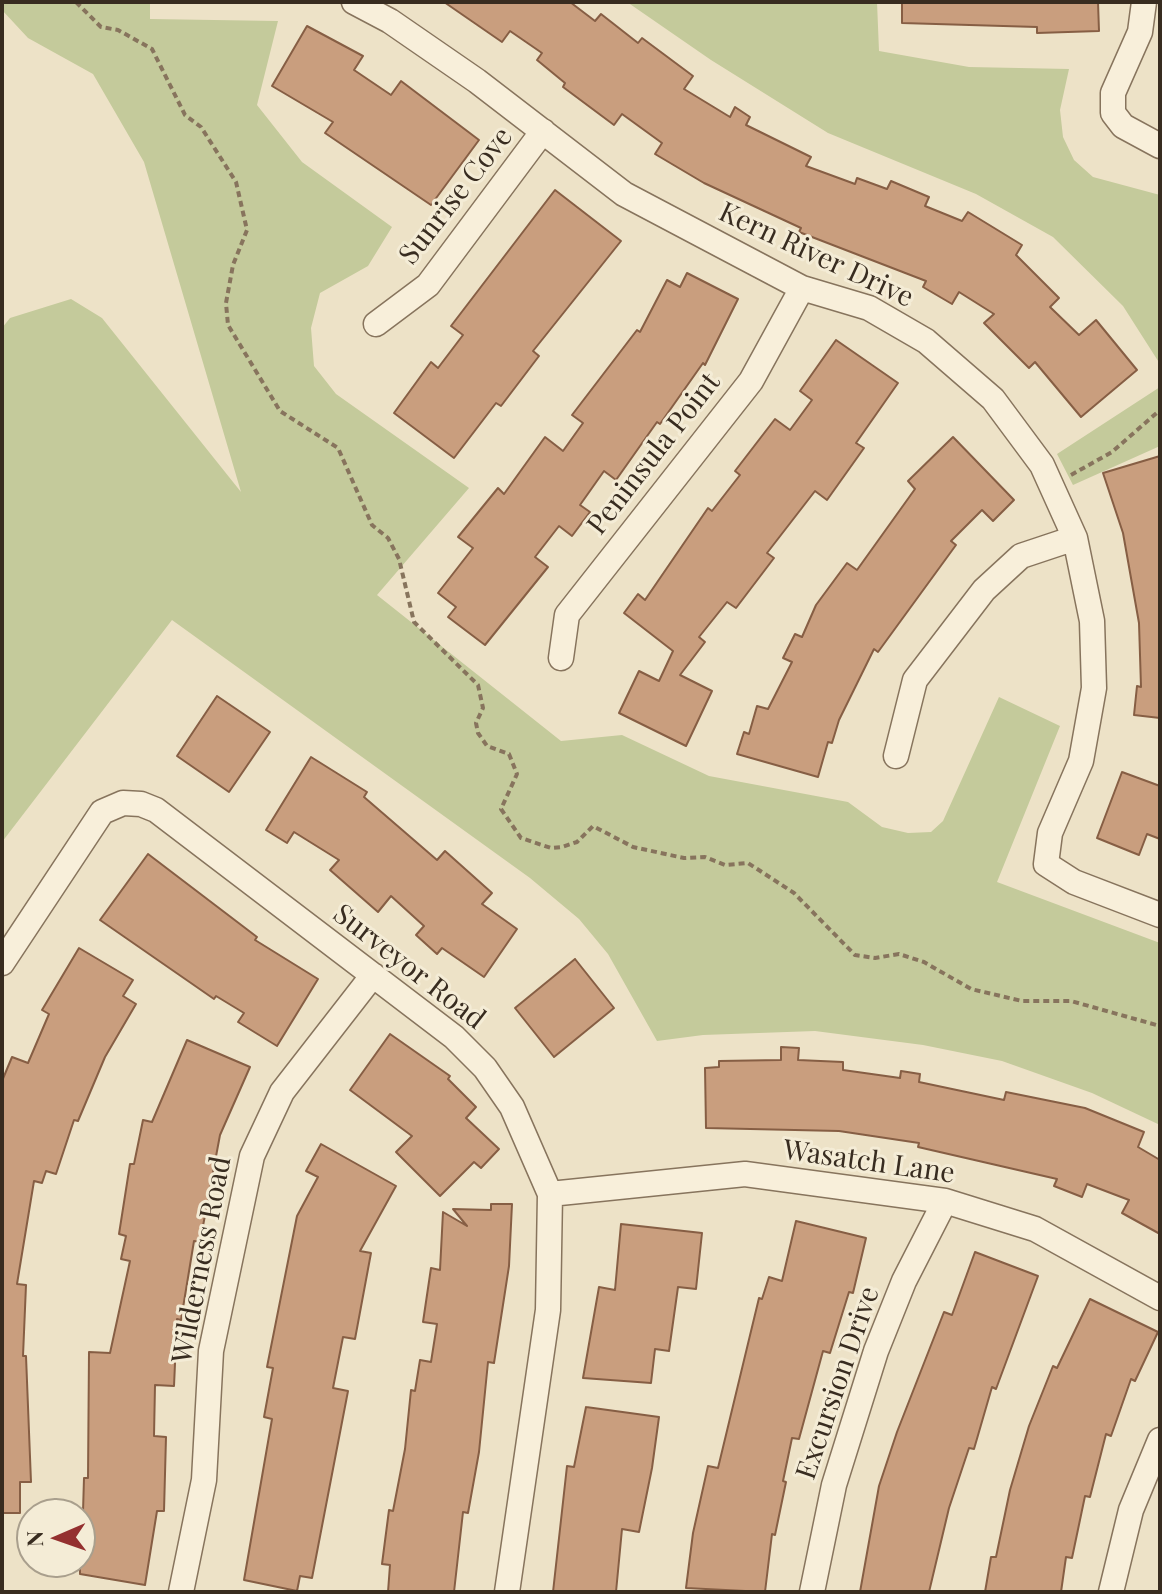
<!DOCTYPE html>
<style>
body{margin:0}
#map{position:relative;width:1162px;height:1594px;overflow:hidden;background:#ede2c7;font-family:"Playfair Display",serif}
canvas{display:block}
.frame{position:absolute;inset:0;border:4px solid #382c20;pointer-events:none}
.north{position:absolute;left:16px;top:1498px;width:80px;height:80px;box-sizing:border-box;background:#f4ecd6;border:2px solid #a99f8d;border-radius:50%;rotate:268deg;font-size:22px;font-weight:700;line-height:32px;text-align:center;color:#382c20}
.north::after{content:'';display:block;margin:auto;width:28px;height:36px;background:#94302f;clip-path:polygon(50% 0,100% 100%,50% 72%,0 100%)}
</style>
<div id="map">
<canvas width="1162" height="1594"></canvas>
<div class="frame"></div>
<div class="north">N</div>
</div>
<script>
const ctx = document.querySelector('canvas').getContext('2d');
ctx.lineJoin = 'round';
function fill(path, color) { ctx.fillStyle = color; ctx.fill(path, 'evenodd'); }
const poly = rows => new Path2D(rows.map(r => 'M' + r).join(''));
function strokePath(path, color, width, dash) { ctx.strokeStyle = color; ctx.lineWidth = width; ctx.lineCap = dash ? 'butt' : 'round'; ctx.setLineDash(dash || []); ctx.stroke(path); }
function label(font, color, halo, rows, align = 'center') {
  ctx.font = font + ' "Playfair Display",serif'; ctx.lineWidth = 6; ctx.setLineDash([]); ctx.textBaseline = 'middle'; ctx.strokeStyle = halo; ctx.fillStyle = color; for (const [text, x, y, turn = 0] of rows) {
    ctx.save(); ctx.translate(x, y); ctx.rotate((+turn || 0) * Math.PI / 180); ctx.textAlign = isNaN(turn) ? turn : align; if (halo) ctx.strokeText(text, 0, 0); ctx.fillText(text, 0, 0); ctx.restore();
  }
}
fill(poly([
 [2,2,150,2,150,19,278,21,257,105,302,162,392,227,368,266,320,293,311,328,314,366,336,394,469,488,377,595,561,741,622,735,709,776,848,802,882,827,908,833,931,832,943,821,999,697,1060,726,997,882,1160,943,1160,1125,1092,1093,1002,1061,923,1045,815,1031,703,1035,657,1041,608,954,579,919,530,878,172,620,2,842,2,328,10,318,71,299,102,318,241,492,144,162,93,74,28,38,2,10],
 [627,2,877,2,879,51,969,67,1069,69,1060,110,1063,137,1074,160,1093,177,1160,195,1160,364,1123,306,1053,237,976,194,828,133,711,60],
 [1160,387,1160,446,1073,485,1057,454]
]), '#c4ca9b');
const building = poly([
 [444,2,570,2,595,21,601,14,638,43,642,38,693,76,684,89,730,117,735,107,750,117,746,125,811,157,806,166,855,184,857,178,887,189,891,181,929,197,925,206,962,221,968,212,1022,245,1016,255,1059,298,1050,307,1079,335,1096,320,1137,370,1081,417,1035,362,1029,368,984,323,994,314,959,292,952,304,923,287,926,281,799,232,801,228,704,183,655,154,662,143,622,114,614,125,563,87,565,83,537,60,542,53,510,31,502,42,444,2],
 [902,2,1098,2,1099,31,1037,33,1037,27,902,23,902,2],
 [307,26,363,56,354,70,391,95,401,81,479,140,431,205,325,133,333,122,272,86,307,26],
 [555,190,621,241,533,351,539,356,501,406,496,403,454,458,394,413,431,362,438,368,463,335,451,326,555,190],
 [687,273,738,299,705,365,703,363,660,424,657,422,616,480,604,471,580,505,590,512,572,536,559,526,535,557,548,567,485,645,448,617,456,607,438,593,473,548,458,537,498,488,504,494,545,437,563,451,583,423,572,415,637,330,640,332,667,280,680,287,687,273],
 [836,340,898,383,856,443,864,448,827,500,815,491,767,553,774,558,736,608,727,602,699,637,705,642,680,675,712,691,686,746,619,713,639,671,659,681,673,651,624,613,638,594,645,600,708,508,712,511,740,475,735,471,775,419,790,430,812,400,800,391,836,340],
 [953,437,1014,500,993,521,982,510,951,541,956,545,878,652,874,649,839,720,832,743,828,742,818,777,737,754,744,732,749,734,757,706,768,709,792,662,783,658,795,634,802,637,816,605,847,563,857,570,915,489,908,481,953,437],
 [1160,456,1160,718,1134,715,1137,686,1141,687,1139,623,1123,533,1103,473,1160,456],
 [217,696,270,732,229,792,177,756,217,696],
 [311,757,367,792,364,797,437,860,445,851,492,893,482,904,517,929,484,977,442,948,437,954,416,935,424,926,391,896,378,912,330,870,339,860,294,832,287,843,266,830,311,757],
 [1122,772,1160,786,1160,839,1147,834,1139,855,1097,838,1122,772],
 [148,854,257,937,255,940,318,979,277,1046,238,1022,244,1013,216,996,214,999,100,920,148,854],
 [79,948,133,980,123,996,136,1004,105,1057,78,1121,74,1120,56,1174,46,1171,42,1183,34,1181,17,1284,26,1285,23,1356,26,1356,31,1482,20,1482,20,1513,2,1513,2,1081,12,1057,28,1063,49,1014,42,1010,79,948],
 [575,959,614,1008,554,1057,515,1008,575,959],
 [390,1034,450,1076,448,1079,476,1107,466,1118,499,1149,481,1168,474,1162,440,1196,396,1152,412,1136,350,1090,390,1034],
 [187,1040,250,1067,220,1135,200,1242,194,1241,181,1320,177,1319,174,1386,155,1385,154,1436,166,1437,164,1511,157,1511,145,1585,80,1574,80,1512,83,1512,84,1478,88,1478,89,1352,110,1353,130,1261,121,1259,126,1236,119,1234,130,1164,134,1164,143,1120,152,1122,187,1040],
 [781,1047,799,1048,798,1060,843,1062,843,1070,900,1078,901,1071,920,1074,919,1082,1004,1100,1006,1092,1085,1108,1144,1132,1138,1147,1160,1160,1160,1234,1122,1213,1129,1200,1087,1184,1082,1197,1054,1186,1057,1179,918,1147,919,1143,839,1131,706,1128,705,1068,719,1067,719,1061,781,1060,781,1047],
 [321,1144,396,1186,360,1251,371,1253,355,1339,343,1337,333,1388,348,1391,312,1578,300,1576,297,1591,244,1580,272,1419,264,1417,273,1368,267,1367,297,1216,318,1177,306,1171,321,1144],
 [491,1204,512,1204,509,1266,494,1363,488,1362,479,1452,468,1513,463,1512,454,1592,388,1592,390,1565,382,1564,389,1510,393,1511,405,1449,411,1390,415,1391,420,1360,431,1362,437,1324,423,1322,431,1268,440,1270,443,1212,467,1226,453,1209,491,1210,491,1204],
 [796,1221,866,1238,853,1293,849,1292,830,1353,823,1351,799,1439,792,1438,783,1481,786,1482,775,1535,772,1534,765,1592,686,1588,693,1533,708,1466,718,1468,759,1298,762,1299,769,1277,782,1281,796,1221],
 [621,1224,702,1233,696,1289,678,1287,669,1351,655,1349,651,1383,583,1378,599,1287,615,1290,621,1224],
 [975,1252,1038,1276,996,1389,992,1387,974,1449,969,1448,949,1508,929,1592,860,1592,879,1486,897,1432,944,1312,952,1315,975,1252],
 [1090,1299,1158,1332,1135,1381,1131,1379,1111,1436,1106,1434,1090,1497,1085,1496,1072,1558,1066,1557,1061,1592,985,1592,991,1557,996,1557,1010,1490,1029,1426,1053,1366,1057,1368,1090,1299],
 [586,1407,659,1417,652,1468,639,1532,622,1529,616,1592,553,1592,567,1466,574,1467,586,1407]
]);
fill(building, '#c99e7e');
strokePath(building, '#865e44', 2);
const minor = poly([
 [354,2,390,21,477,81,624,194,802,288,869,308,926,341,993,399,1042,465,1075,538,1092,621,1094,688,1081,761,1050,833,1046,864,1074,882,1160,915],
 [1144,2,1140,32,1113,93,1113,113,1123,126,1160,146],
 [376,324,428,285,543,131],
 [561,658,567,615,751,381,802,288],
 [896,756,915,680,984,590,1021,556,1075,538],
 [2,963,102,812,123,803,141,804,156,810,454,1037,485,1068,512,1107,550,1194,548,1310,507,1592],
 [550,1194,745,1174,945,1201,1035,1229,1160,1298],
 [181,1592,204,1480,211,1351,252,1156,282,1092,373,975],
 [812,1592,834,1485,876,1351,904,1281,945,1201],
 [1111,1592,1131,1510,1160,1440]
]);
strokePath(minor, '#87745d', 27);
strokePath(poly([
 [76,2,101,27,118,30,152,49,185,115,201,127,236,182,247,230,233,265,226,303,228,325,280,411,338,448,372,525,388,538,399,559,414,622,478,685,483,708,476,723,478,733,487,746,509,754,517,774,501,809,521,838,551,848,562,847,577,842,593,826,633,847,684,858,705,857,725,865,748,863,794,893,855,955,875,958,899,954,924,962,971,989,1022,1001,1071,1001,1160,1026],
 [1071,475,1112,452,1160,410]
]), '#87745d', 4, [6, 4]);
strokePath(minor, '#f8efda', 24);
label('28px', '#382c20', '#f4ecd6', [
 ["Sunrise Cove",456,196,-52],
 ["Kern River Drive",816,255,25],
 ["Peninsula Point",654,454,-52],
 ["Surveyor Road",409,967,38],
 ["Wasatch Lane",869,1162,8],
 ["Wilderness Road",202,1260,-79],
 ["Excursion Drive",838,1383,-71]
]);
</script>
